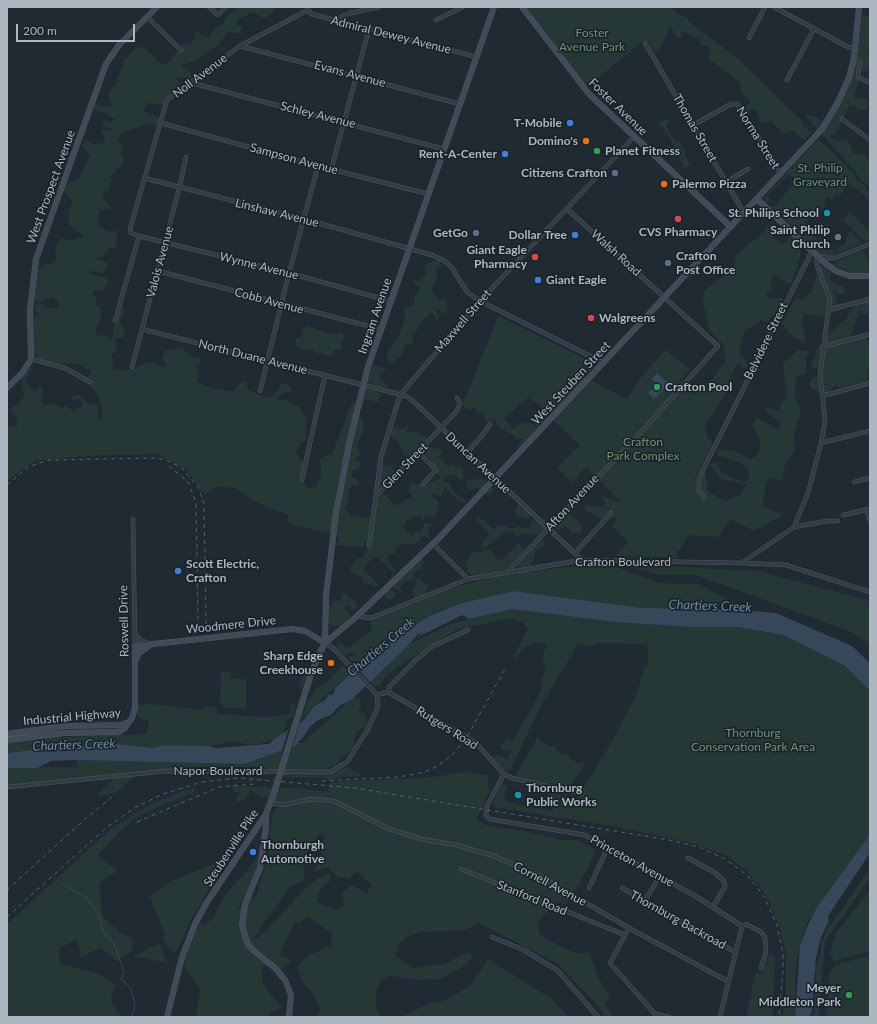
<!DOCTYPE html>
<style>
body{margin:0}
#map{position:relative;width:877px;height:1024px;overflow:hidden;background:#202a33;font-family:Lato,sans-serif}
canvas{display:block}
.frame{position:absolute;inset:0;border:8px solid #adb7c1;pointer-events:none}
.scale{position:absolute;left:16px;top:24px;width:119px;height:18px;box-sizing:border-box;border:2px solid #adb7c1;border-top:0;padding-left:5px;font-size:12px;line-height:14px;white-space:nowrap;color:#adb7c1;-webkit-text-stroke:3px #192128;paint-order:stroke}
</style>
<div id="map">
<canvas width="877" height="1024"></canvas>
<div class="frame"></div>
<div class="scale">200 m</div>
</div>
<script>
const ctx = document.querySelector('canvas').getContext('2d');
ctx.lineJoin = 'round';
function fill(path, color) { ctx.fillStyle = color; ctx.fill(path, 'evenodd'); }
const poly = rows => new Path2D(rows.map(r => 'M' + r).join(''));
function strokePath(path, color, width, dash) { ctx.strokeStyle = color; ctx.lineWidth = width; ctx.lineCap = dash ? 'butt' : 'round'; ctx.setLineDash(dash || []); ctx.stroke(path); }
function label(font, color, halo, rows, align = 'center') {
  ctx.font = font + ' Lato,sans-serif'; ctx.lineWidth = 3; ctx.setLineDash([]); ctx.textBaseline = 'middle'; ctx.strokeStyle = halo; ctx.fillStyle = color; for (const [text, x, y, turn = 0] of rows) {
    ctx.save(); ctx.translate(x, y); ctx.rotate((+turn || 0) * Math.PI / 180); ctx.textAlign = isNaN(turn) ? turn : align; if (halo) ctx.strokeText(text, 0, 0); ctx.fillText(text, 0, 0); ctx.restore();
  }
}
fill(poly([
 [239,7,275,7,272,13,266,18,261,17,254,12,238,19,236,24,242,27,239,33,228,32,218,45,195,61,182,65,182,67,189,70,192,79,176,77,180,84,180,90,166,98,164,105,147,103,144,111,150,115,160,117,163,122,162,128,149,123,120,134,118,140,124,149,120,154,124,158,123,163,110,177,112,179,108,191,105,191,102,198,111,206,110,210,100,209,98,225,108,231,117,231,115,249,111,247,102,257,96,257,97,260,102,260,108,264,104,273,88,271,90,274,103,277,107,276,108,282,104,290,94,290,92,295,97,297,96,305,100,307,101,320,97,325,95,334,102,336,107,335,112,340,114,326,122,307,125,309,120,321,125,333,123,337,115,339,117,350,111,355,114,362,112,369,125,371,150,362,164,368,168,365,162,359,165,351,181,348,191,356,201,359,200,364,194,366,199,370,197,382,211,388,233,391,241,382,246,381,248,390,268,398,274,395,282,384,285,383,290,386,292,391,280,395,276,400,286,400,299,407,306,419,306,440,300,443,296,453,304,462,303,480,308,488,316,487,321,476,320,458,332,454,353,401,356,405,336,491,331,533,293,525,287,521,288,515,260,504,235,488,216,486,206,494,203,493,187,470,157,454,84,456,35,461,7,481,7,426,17,427,17,418,10,412,12,407,19,404,24,396,21,378,30,368,32,370,25,381,35,392,40,387,43,387,41,403,47,405,54,403,62,408,66,405,74,412,75,407,80,408,83,404,81,399,71,400,74,395,82,396,87,403,98,405,98,418,100,420,103,418,102,408,96,392,90,386,88,376,92,369,88,370,79,364,50,362,41,364,32,349,32,319,39,313,34,311,36,304,40,303,48,308,58,307,59,304,53,297,42,302,33,299,37,271,45,263,51,265,56,259,55,246,61,238,68,241,84,236,69,225,69,211,73,201,63,190,64,185,78,179,90,155,82,146,85,139,93,144,104,143,105,138,101,132,103,129,111,131,112,129,103,127,102,122,104,120,111,122,115,120,108,114,95,111,94,106,96,103,107,107,112,106,109,94,112,87,115,87,124,60,138,46,146,49,162,65,169,62,183,44,189,44,196,37,194,33,199,32,202,36,209,37,217,26,223,24,226,16],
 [526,7,672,7,678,14,688,18,688,21,737,58,797,116,803,122,803,125,812,133,804,140,793,131,786,134,781,132,772,121,760,123,757,110,750,109,750,114,748,115,740,110,740,104,746,105,751,102,741,91,739,82,709,59,708,56,711,51,708,46,702,46,698,38,682,31,681,38,676,36,670,25,665,40,658,52,654,51,648,41,644,40,587,87],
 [864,13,866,16,870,16,870,50,867,55,870,56,870,70,855,74,859,81,854,97,857,99,862,97,867,99,867,110,860,110,850,104,836,133,830,135,832,139,837,141,846,140,851,146,853,153,861,154,870,160,870,187,861,180,854,170,804,114,816,117,823,123,845,83,860,20],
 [667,119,669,121,666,127,675,142,679,142,686,153,684,156,689,158,686,159,690,165,688,167,682,167,682,163,669,136,658,123],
 [818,139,838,157,852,172,857,181,865,185,865,189,870,193,870,202,863,194,849,184,839,196,840,198,836,195,832,200,828,197,824,202,826,204,822,210,817,207,815,209,819,214,815,219,812,216,802,227,802,236,770,206,774,207,796,180,789,174,767,196,770,199,766,203,764,198],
 [850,212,870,232,870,239,865,241,862,239,843,220],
 [770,224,776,229,773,237,783,245,790,236,795,237,801,243,800,257,796,271,791,275,795,273,792,282,789,284,773,274,770,286,774,293,766,291,768,299,781,298,784,299,775,314,766,322,761,320,744,332,739,353,748,364,745,369,738,363,732,373,726,393,705,426,708,439,713,443,694,480,696,482,705,471,708,491,725,502,741,494,746,484,722,480,710,464,717,462,721,473,744,482,749,480,748,469,741,463,719,456,718,449,734,451,750,459,758,455,761,441,752,426,757,418,777,429,781,424,767,412,766,407,781,412,780,405,786,397,783,363,798,350,810,351,806,358,806,373,797,376,794,395,801,411,794,436,794,453,786,461,782,481,768,478,762,506,783,515,754,531,731,519,718,537,688,535,679,551,677,551,678,558,616,556,628,542,612,526,618,517,602,519,585,510,585,505,599,507,606,504,602,497,622,503,586,467,572,482,557,468,580,445,555,422,548,412,530,398,536,385,529,397,504,418,505,421,511,424,512,429,522,423,531,423,535,426,544,415,547,415,548,421,522,448,518,447,523,438,516,439,513,435,498,426,494,418,492,421,488,422,483,413,479,413,474,408,470,410,464,408,463,403,466,396,498,316,596,364,585,377,627,399,642,376,666,350,690,370,680,380,693,393,693,396,696,390,712,379,726,360,723,344,709,330,703,301,704,291,734,267,736,255,758,237],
 [848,229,860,241,860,244,835,254,833,257,830,257,830,253,824,257,823,253,819,253,812,245,814,243,817,245,821,244,826,249,825,250,826,251,832,249,833,252,846,243,846,238,850,232],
 [807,233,810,236,812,234,819,242,821,239,823,241,819,244,813,242,811,244,803,237],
 [863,250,868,261,870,272,857,276,852,275,850,272,832,264],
 [438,259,441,265,439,268,437,267,436,271,438,276,431,291,439,300,446,299,447,314,435,308,439,318,437,319,432,312,426,316,413,336,413,344,405,344,401,357,396,358,393,363,390,363,387,361,387,353,398,338,405,319,404,310,406,307,413,306,415,296,420,288,414,284,414,279,420,281,426,274,424,265],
 [821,266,831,273,830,280,843,287,845,293,839,295,834,291,834,294,837,297,835,299,837,304,844,303,845,305,832,311,831,315,823,317,804,314,802,319,805,342,793,337,782,323,796,297,802,300,812,291,819,267],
 [870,296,870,313,862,314,860,310,858,313,850,341,865,337,870,344,870,371,868,368,867,381,839,388,836,384,826,395,818,392,810,387,810,380,818,376,819,368,811,367,818,347,824,343,826,338,841,322,846,320,852,308,857,305,863,298],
 [308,326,330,334,342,333,344,336,342,343,342,349,334,350,333,355,328,356,321,353,316,353,312,349,302,350,295,345,296,338,303,336,302,329],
 [372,365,386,368,383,373,379,375,388,387,382,388,367,383],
 [366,388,381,394,378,402,365,399,361,410,359,409],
 [357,416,363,420,363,431,357,445,361,455,353,460,359,461,361,464,358,469,351,471,352,478,357,478,359,483,356,486,351,485,348,493,349,502,345,508,351,516,370,518,368,539,364,543,364,547,335,545,339,539,336,534,340,501],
 [406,425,409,426,406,432,417,432,420,435,426,436,428,440,414,455,405,456,397,440,393,439,390,433,392,426,399,429,405,428],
 [428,445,433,449,440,448,442,454,437,457,441,458,448,467,452,464,458,468,461,467,464,471,461,473,464,476,463,479,460,480,457,476,449,474,443,479,443,481,449,483,455,493,465,500,465,503,464,504,452,495,445,487,441,497,433,493,432,497,439,501,436,516,426,516,423,521,421,517,414,516,407,520,403,527,413,536,415,532,421,531,423,528,424,523,434,524,428,529,430,534,429,537,421,536,421,540,412,545,401,543,397,547,394,554,389,554,387,560,396,571,394,573,377,557,370,560,364,570,379,585,376,587,364,583,362,577,352,573,350,568,355,560,363,557,366,551,373,544,371,540,377,500,383,493,396,506,413,496,408,492,411,484,427,484,441,478,429,465,431,460,426,455,424,449],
 [382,465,390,465,396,473,381,487,379,486],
 [478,479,485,480,493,489,492,493,488,495,476,488,471,490,466,486,467,481],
 [519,504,524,504,532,514,528,519,515,515,516,507],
 [567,511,581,524,581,532,573,533,566,526,558,530,554,527,554,524,558,520,562,521,561,517],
 [478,516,494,530,497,526,506,525,509,528,514,528,517,526,530,529,531,522,541,519,546,525,545,533,531,536,529,534,522,533,517,536,513,532,503,533,501,537,484,548,482,544,489,534,476,519],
 [540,538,543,540,545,545,541,549,536,550,531,565,518,568,517,564],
 [519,543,525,549,505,570,472,577,468,571,465,564,471,553,491,550,497,559,501,560],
 [421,557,424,561,421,567,423,570,419,569,415,571,413,579,404,582,399,588,404,593,394,589,392,586,406,568,413,567],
 [597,564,613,566,660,583,698,584,734,603,708,609,642,608,514,591,462,603,356,667,348,658,356,654,348,653,345,656,337,647,337,645,340,643,348,648,372,631,370,623,373,619,453,588,504,574],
 [621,564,758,571,870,601,870,644,849,631,696,575,659,575],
 [416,578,419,578,429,586,425,597,415,599,412,591,417,583,414,579],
 '385 595a5 5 0 1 1 10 0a5 5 0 1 1-10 0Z',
 [345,593,357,603,356,609,354,610,348,606,344,608,351,616,342,624,333,627,329,623,328,606,332,607,331,604,336,600,342,601,342,594],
 [513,607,533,609,552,614,738,627,783,635,845,666,870,691,870,834,807,922,797,958,795,984,795,1017,782,1017,786,992,786,954,780,927,766,895,746,870,726,855,691,843,618,827,494,807,493,804,501,785,504,784,507,787,504,798,507,802,534,808,553,811,553,804,548,799,550,793,577,799,612,741,637,693,644,669,648,664,647,639,644,644,597,643,591,646,578,644,542,704,509,772,504,770,493,759,498,755,506,759,510,755,511,750,505,751,500,748,507,738,513,741,542,689,542,679,546,669,542,659,547,644,534,642,524,647,515,659,514,656,528,629,522,622,514,618,458,629,403,663,387,675,380,685,374,686,372,683,370,678,381,672,411,643,451,624],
 [342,667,348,668,352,672,311,709,300,722,307,702,318,687,326,683],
 [305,669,308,671,301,692,300,685],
 [221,672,231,672,231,679,246,679,246,708,225,708,223,706,220,702],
 [354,697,360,699,361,706,358,711,364,712,368,725,357,731,353,748,335,765,330,766,328,772,334,772,349,766,352,771,360,773,360,776,342,777,330,780,321,777,292,778,273,773,266,767,187,767,139,772,116,793,99,796,98,793,113,780,111,775,7,785,7,768,77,767,76,760,245,764,302,743],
 [148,704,188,708,200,711,206,707,216,707,218,714,268,717,290,714,291,705,296,705,293,716,286,721,287,725,282,734,269,741,257,744,249,745,235,741,208,746,163,745,154,748,116,744,66,746,7,753,7,743,42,738,147,734,149,721,138,717,136,706],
 [538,737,540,741,549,746,554,746,560,754,569,754,569,758,580,764,582,762,585,763,570,788,517,776,517,773],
 [465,772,488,775,489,792,477,819,485,825,523,831,561,840,577,840,595,849,594,856,578,886,566,904,556,902,537,923,540,935,563,948,575,953,590,953,598,977,610,997,605,1005,613,1017,606,1017,597,1005,558,964,479,923,465,930,421,932,404,938,398,945,396,957,413,968,445,964,465,953,471,952,472,958,460,969,441,979,419,980,392,976,387,977,381,981,376,991,376,1005,380,1017,314,1017,321,1010,312,992,302,982,297,966,309,955,331,946,332,934,307,916,299,924,295,920,280,955,292,961,281,969,261,965,263,985,282,1007,269,1014,269,1017,196,1017,200,989,185,969,184,957,193,932,201,923,204,927,215,915,225,895,247,871,259,854,255,873,237,911,256,896,268,856,272,815,276,809,287,806,250,791,246,798,238,802,236,799,240,792,235,793,231,786,297,788,328,792,330,782,434,777],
 [319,834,325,835,322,846,321,855,314,872,326,867,338,877,348,879,357,872,371,884,367,893,352,885,342,892,344,906,336,910,316,902,321,888,331,880,329,873,321,876,307,887,258,938,252,940,290,887,304,880,303,859],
 [195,788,195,792,141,814,120,831,98,855,117,871,99,883,102,912,104,918,122,934,133,938,132,951,118,961,100,948,81,957,77,940,59,948,59,963,102,975,113,983,115,987,112,992,111,1003,123,1017,7,1017,7,924,111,829,151,804,183,791],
 [223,860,225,861,224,865,191,919,178,949,176,952,170,950,162,938,165,936,150,896,171,881],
 [870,868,870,877,825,942,819,1017,813,1017,816,980,815,969,821,951,821,943,827,930],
 [870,890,870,951,834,961,830,953,836,933],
 [160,944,167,963,134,956,154,946],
 [769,955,775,955,773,1017,746,1017,755,974,763,971],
 [870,956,870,1017,826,1017,830,972,836,965],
 [488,959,552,999,568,1017,401,1017,432,1002,444,1001,450,998,472,984]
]), '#253836');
fill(poly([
 [657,373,669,384,659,394,653,389,659,395,654,399,648,393,657,384,652,379],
 [514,591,642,608,732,609,776,613,852,646,870,663,870,687,868,689,845,666,783,635,738,627,692,627,616,622,512,609,469,619,462,615,416,638,422,633,418,634,407,647,351,700,339,706,331,715,318,720,309,728,303,738,297,743,302,743,245,764,73,760,51,761,37,768,7,768,7,753,66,746,116,744,154,748,163,745,208,746,216,748,269,744,274,739,304,720,314,706,324,701,329,694,332,695,335,691,334,689,363,662,404,631,430,616,462,603],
 [870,834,870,853,828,916,829,921,821,937,816,958,812,1011,809,1017,795,1017,800,946,807,927,816,909]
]), '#354759');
fill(poly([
 [355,666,371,683,367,687,351,670],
 [301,719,291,751,281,754,289,727]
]), '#202a33');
strokePath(poly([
 [62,884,86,897,99,915,103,931,114,944,124,972,121,979,131,988,135,1005,132,1017]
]), '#354759', 1);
const street = poly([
 [209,7,218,15,226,7],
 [307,7,311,14,477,57],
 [774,7,848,47,855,48],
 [308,10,240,46,167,100,130,229,131,233,139,236,289,273,390,301],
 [147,17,181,50],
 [332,20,351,13,379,7],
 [436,20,463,7],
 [749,38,765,7],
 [645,43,744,213],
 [240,46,460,104],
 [854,58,860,62,858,77,870,83],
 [787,80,814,29],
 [192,83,444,149],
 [842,119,870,140],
 [161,123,318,166,428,194],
 [693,125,731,104,737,104,781,174],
 [331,170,369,29],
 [144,178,304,219,432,255,445,261,452,268,467,292,480,301,604,363],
 [726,182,748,169],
 [158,271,380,329],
 [829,310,870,299],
 [115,321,139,236],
 [142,329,406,396,413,401,582,560],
 [822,347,870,334],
 [31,359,65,368,90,382],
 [132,367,179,189,186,157],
 [260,391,289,273,318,166],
 [822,396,870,383],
 [821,443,870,431],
 [418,452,436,470,423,484],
 [467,453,484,433,490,424],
 [302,479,325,375],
 [854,482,870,478],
 [377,495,457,411,460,403,457,398],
 [704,497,699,491,699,478,812,251],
 [867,510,870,521],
 [843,515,870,509],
 [133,519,135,646],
 [794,527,827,521,838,521],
 [433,544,468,579],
 [369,546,381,457,400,395,480,301,634,137],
 [575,553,611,513],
 [743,562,794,527,808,493,821,443,825,421,820,374,830,299,817,265,817,256,827,258,835,258,870,244],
 [508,571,643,430,718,346,567,209],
 [357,616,371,618,468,579,582,560,742,563,786,565,870,592],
 [134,631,140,640,151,644],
 [388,692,390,686,419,657,433,646,468,630],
 [377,695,388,692,476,743,504,774,512,778,580,793],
 [504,774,487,806,486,815,489,819,585,835,697,897,742,926],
 [7,787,166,771,330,772,347,762,368,729,378,707,377,695,333,648,325,643],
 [270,803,283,805,312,799,334,801,387,828,421,839,456,845,494,856,540,876,629,928,727,981],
 [688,858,714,872,724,881,725,887,713,907],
 [461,869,625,935],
 [589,888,608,847],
 [622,888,735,952],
 [645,901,659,877],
 [742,926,746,924,761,932,765,937,766,952,761,968],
 [629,928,610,963,655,1014,656,1017],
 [492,937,524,950,558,971,598,1017],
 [655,1014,669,1017],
 [720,1017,742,926]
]);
const secondary = poly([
 [522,7,589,94,731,227],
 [757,199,826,264,836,271,850,276,870,276],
 [7,388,23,372,31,359,30,310,36,259,106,64,119,45,157,7],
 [325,643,326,596,336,513,349,444,368,367,494,7],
 [319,654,325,643,357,616,439,538,822,129,837,104,849,78,854,58,859,7],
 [136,660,139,653,150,645],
 [7,734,66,726,121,725,129,722],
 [7,740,65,733,119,732,124,729,132,718,135,708,135,646,292,629,305,631,325,643],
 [266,815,266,827,260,868,245,904,242,925,247,943,253,950,275,968,285,980,291,995,289,1017],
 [167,1017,182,957,195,924,207,902,266,814,274,793]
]);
strokePath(street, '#4e575f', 4.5);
strokePath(secondary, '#4e575f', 6);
strokePath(street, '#333c44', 3.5);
strokePath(secondary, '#414b57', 5);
strokePath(poly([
 [169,466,188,482,196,503,198,626],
 [7,485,28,467,49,460,156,458,166,460,182,468,198,487,204,503,206,624],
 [322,781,399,777,424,772,438,766,453,754,467,737,505,669],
 [137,822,219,787,255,784],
 [7,890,84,820,113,796],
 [7,917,107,827,136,807,163,794,202,782,238,778,355,788,675,841,701,848,725,859,747,875,756,886,765,898,777,925,783,953,783,969,779,1017]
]), '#55606b', 1, [4, 4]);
const secondaryBridge = poly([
 [274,793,310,677,319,654]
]);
strokePath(secondaryBridge, '#4e575f', 6, []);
strokePath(secondaryBridge, '#414b57', 5);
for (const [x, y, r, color] of [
 [570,123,4,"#3f7fe0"],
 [586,141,4,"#e8710a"],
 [597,151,4,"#2e9e5b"],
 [505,154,4,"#3f7fe0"],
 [615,173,4,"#5c6f8a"],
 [664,184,4,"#e8710a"],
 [827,213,4,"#0f9aa8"],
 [678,219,4,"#e0444e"],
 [476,233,4,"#5c6f8a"],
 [575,235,4,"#3f7fe0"],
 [838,237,4,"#6b7280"],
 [535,257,4,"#e0444e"],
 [668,263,4,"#5c6f8a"],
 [538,280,4,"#3f7fe0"],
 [591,318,4,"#e0444e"],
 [657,387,4,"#2e9e5b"],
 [178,571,4,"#3f7fe0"],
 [331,663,4,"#e8710a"],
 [518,795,4,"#0f9aa8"],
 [253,852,4,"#3f7fe0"],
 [849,995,4,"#2e9e5b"]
]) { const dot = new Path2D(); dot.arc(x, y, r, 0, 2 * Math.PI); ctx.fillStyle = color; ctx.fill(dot); strokePath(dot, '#192128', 1.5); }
label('12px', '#6f9573', '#192128', [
 ["Foster",592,33],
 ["Avenue Park",592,47],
 ["St. Philip",820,168],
 ["Graveyard",820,182],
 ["Crafton",643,442],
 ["Park Complex",643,456],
 ["Thornburg",753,733],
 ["Conservation Park Area",753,747]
]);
label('12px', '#adb7c1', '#192128', [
 ["Admiral Dewey Avenue",391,35,14],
 ["Evans Avenue",350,74,15],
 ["Noll Avenue",200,76,-37],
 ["Foster Avenue",618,107,44],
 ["Schley Avenue",318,115,14],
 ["Thomas Street",695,128,60],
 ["Norma Street",758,138,58],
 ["Sampson Avenue",294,159,15],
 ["West Prospect Avenue",51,187,-70],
 ["Linshaw Avenue",277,213,14],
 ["Walsh Road",616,253,42],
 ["Valois Avenue",160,262,-75],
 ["Wynne Avenue",259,266,14],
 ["Cobb Avenue",269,301,15],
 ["Ingram Avenue",375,316,-71],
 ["Maxwell Street",463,321,-49],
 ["Belvidere Street",766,341,-64],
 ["North Duane Avenue",253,357,14],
 ["West Steuben Street",571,383,-47],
 ["Duncan Avenue",478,463,43],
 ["Glen Street",405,466,-46],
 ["Afton Avenue",572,503,-47],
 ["Crafton Boulevard",623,562],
 ["Roswell Drive",124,621,-91],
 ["Woodmere Drive",231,625,-6],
 ["Industrial Highway",72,717,-5],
 ["Rutgers Road",447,728,32],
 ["Napor Boulevard",218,771],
 ["Steubenville Pike",231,848,-57],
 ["Princeton Avenue",632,861,29],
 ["Cornell Avenue",550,884,28],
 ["Stanford Road",532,898,22],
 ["Thornburg Backroad",678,920,29]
]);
label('bold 12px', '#adb7c1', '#192128', [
 ["T-Mobile",562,123],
 ["Domino's",578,141],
 ["Planet Fitness",605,151,"left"],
 ["Rent-A-Center",497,154],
 ["Citizens Crafton",607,173],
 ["Palermo Pizza",672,184,"left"],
 ["St. Philips School",819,213],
 ["Saint Philip",830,230],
 ["Church",830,244],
 ["CVS Pharmacy",678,232,"center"],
 ["GetGo",468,233],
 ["Dollar Tree",567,235],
 ["Giant Eagle",527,250],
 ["Pharmacy",527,264],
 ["Crafton",676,256,"left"],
 ["Post Office",676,270,"left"],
 ["Giant Eagle",546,280,"left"],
 ["Walgreens",599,318,"left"],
 ["Crafton Pool",665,387,"left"],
 ["Scott Electric,",186,564,"left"],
 ["Crafton",186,578,"left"],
 ["Sharp Edge",323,656],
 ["Creekhouse",323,670],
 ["Thornburg",526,788,"left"],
 ["Public Works",526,802,"left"],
 ["Thornburgh",261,845,"left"],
 ["Automotive",261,859,"left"],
 ["Meyer",841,988],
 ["Middleton Park",841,1002]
], 'right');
label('italic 13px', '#708aa3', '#192128', [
 ["Chartiers Creek",710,606,2],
 ["Chartiers Creek",381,647,-40],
 ["Chartiers Creek",74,745,-2]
]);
</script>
